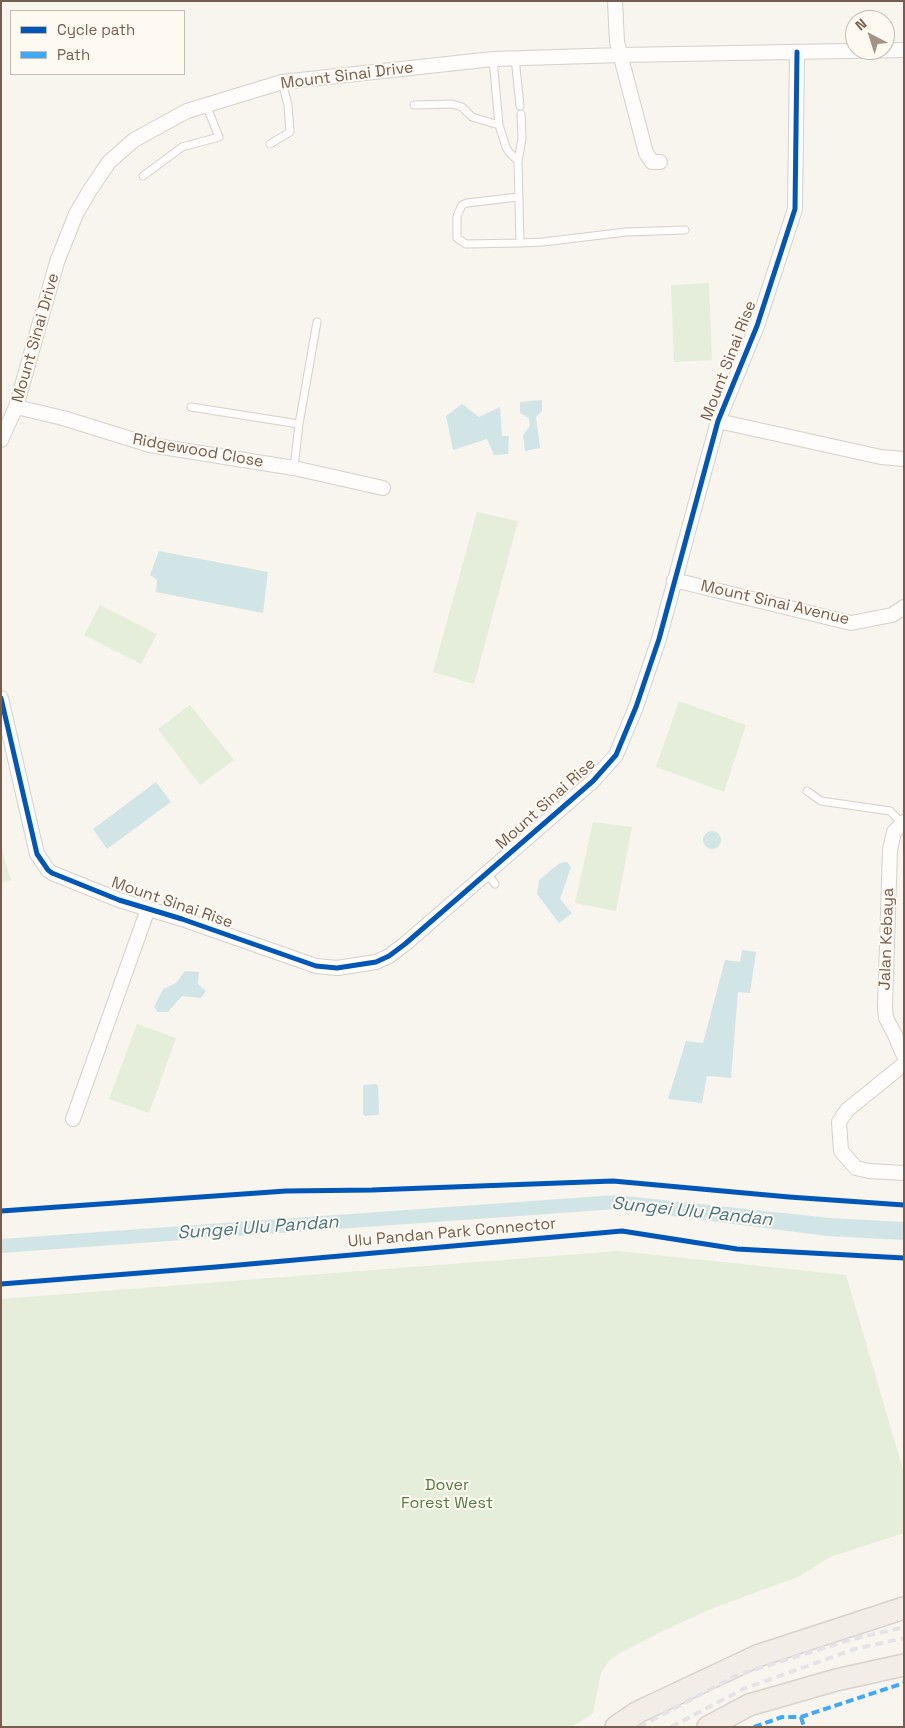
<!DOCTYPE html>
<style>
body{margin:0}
#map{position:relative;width:905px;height:1728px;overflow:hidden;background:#f8f4ee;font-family:"Space Grotesk",sans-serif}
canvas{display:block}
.frame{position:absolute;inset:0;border:2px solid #755d4f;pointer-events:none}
.legend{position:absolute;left:10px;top:10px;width:175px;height:65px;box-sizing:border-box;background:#fef9f1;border:1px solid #c7bbb0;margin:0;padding:6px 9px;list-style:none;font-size:15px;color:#755d4f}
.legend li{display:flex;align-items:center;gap:10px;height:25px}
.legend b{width:25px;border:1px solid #c7bbb0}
.north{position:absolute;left:845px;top:10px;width:50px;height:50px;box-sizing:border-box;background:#fef9f1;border:1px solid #c7bbb0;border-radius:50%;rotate:320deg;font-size:14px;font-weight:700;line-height:20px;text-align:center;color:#755d4f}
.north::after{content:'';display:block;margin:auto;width:18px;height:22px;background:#a39287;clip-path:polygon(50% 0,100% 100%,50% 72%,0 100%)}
</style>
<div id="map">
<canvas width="905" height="1728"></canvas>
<div class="frame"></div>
<ul class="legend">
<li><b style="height:6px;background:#0057b8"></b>Cycle path</li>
<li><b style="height:6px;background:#3fa9f5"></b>Path</li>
</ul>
<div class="north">N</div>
</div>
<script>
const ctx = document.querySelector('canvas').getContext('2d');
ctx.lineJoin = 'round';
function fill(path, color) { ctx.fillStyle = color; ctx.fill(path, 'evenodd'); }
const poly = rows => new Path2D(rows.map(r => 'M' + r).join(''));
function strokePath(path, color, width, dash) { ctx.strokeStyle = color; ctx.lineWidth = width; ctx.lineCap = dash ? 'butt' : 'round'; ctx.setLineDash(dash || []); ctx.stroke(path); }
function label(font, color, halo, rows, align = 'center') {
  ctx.font = font + ' "Space Grotesk",sans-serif'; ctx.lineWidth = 4; ctx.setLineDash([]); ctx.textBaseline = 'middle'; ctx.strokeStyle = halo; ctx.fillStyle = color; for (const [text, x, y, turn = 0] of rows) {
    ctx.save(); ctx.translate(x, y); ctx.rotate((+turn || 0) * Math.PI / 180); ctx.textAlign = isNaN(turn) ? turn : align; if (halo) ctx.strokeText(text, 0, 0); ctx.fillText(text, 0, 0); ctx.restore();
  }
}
fill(poly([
 [709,283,712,360,674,362,671,285],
 [477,512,518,521,474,684,433,672],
 [100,605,157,634,141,664,84,635],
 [679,701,746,725,724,792,656,767],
 [190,705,234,760,200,785,158,729],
 [593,822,632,827,616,911,575,903],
 [1,847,11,880,1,883],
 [137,1024,176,1038,149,1113,109,1099],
 [618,1251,846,1275,904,1473,904,1533,830,1557,800,1576,711,1609,663,1631,618,1654,609,1661,601,1673,593,1713,572,1727,1,1727,1,1299]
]), '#e5eeda');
fill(poly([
 [542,400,542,411,536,417,540,448,525,451,523,435,530,426,529,418,520,413,520,402],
 [462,404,479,417,500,407,502,436,509,436,508,454,494,455,487,439,453,450,446,416],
 [159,551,268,572,263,613,156,592,157,580,150,575],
 [156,782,171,802,107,849,93,829],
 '703 840a9 9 0 1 1 18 0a9 9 0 1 1-18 0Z',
 [567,862,571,867,560,899,572,913,559,923,537,894,539,880,560,863],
 [742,950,756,952,750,993,738,992,731,1078,707,1076,702,1103,668,1099,686,1041,703,1043,725,960,740,962],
 [185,971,199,972,198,984,206,991,201,998,182,996,168,1012,158,1012,154,1007,163,989,176,983],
 [376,1084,378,1086,379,1114,377,1115,365,1116,363,1114,363,1087,364,1085],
 [616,1195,830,1218,904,1222,904,1240,827,1236,617,1209,1,1253,1,1239]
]), '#d1e5e7');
const lane = poly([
 [515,58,520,106],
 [493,59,499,125,506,147,509,152,518,161],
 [414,105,452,104,462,107,472,117,499,125],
 [270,144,290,132,288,105,282,82],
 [143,176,182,147,219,137,206,105],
 [518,197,467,203,462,205,457,216,457,238,466,244,520,243,543,242,626,232,685,230],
 [520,243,518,161,522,139,521,114],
 [191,407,299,424],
 [294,468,299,424,317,322],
 [807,791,821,801,890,811,902,823],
 [487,873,495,884]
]);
const street = poly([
 [615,1,617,42,646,153,652,162,660,162],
 [16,407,63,418,150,445,294,468,383,488],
 [718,421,881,457,904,459],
 [1,440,16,407,57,262,76,214,90,190,109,162,134,140,187,111,282,82,493,59,621,55,904,50],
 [674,580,851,623,892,615,904,607],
 [1,698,37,854,48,870,52,873,119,900,182,919,316,966,337,968,376,962,389,956,405,944,593,781,616,755,636,707,659,639,718,421,757,326,795,209,797,52],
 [904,822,894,832,890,850,885,1007,886,1018,895,1035,904,1056],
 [904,1064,847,1110,839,1122,841,1151,856,1168,869,1171,904,1173],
 [73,1119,148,909]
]);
const primary = poly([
 [616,1727,638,1712,757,1656,904,1608],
 [708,1727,749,1705,836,1680,904,1665]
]);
strokePath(lane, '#d5d0c9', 9);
strokePath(street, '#d5d0c9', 16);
strokePath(primary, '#d9d1cb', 24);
strokePath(lane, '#fefdfc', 7);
strokePath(street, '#fefdfc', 14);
strokePath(primary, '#f2eee7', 21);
strokePath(poly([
 [639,1727,737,1675,853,1639,904,1627],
 [671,1727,743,1689,855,1649,904,1638]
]), '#e5e3e6', 4, [8, 5]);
strokePath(poly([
 [801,1717,804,1727],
 [754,1727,782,1717,801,1717,904,1683]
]), '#3fa9f5', 4, [8, 4]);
strokePath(poly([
 [1,698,37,854,48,870,52,873,119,900,182,919,316,966,337,968,376,962,389,956,405,944,593,781,616,755,636,707,659,639,718,421,757,326,795,209,797,52],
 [1,1211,286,1191,372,1190,613,1181,789,1197,904,1205],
 [1,1284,216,1267,622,1231,737,1249,904,1258]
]), '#0057b8', 5);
label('16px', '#755d4f', '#fef9f1', [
 ["Mount Sinai Drive",347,76,-7],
 ["Mount Sinai Drive",36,338,-74],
 ["Mount Sinai Rise",729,361,-69],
 ["Ridgewood Close",198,451,10],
 ["Mount Sinai Avenue",775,603,13],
 ["Mount Sinai Rise",546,804,-42],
 ["Mount Sinai Rise",172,903,19],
 ["Jalan Kebaya",887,939,-88],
 ["Ulu Pandan Park Connector",452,1233,-5]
]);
label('16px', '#547a47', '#fef9f1', [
 ["Dover",447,1486],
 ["Forest West",447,1504]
]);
label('italic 18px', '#467580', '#fef9f1', [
 ["Sungei Ulu Pandan",692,1212,6],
 ["Sungei Ulu Pandan",258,1228,-4]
]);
</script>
